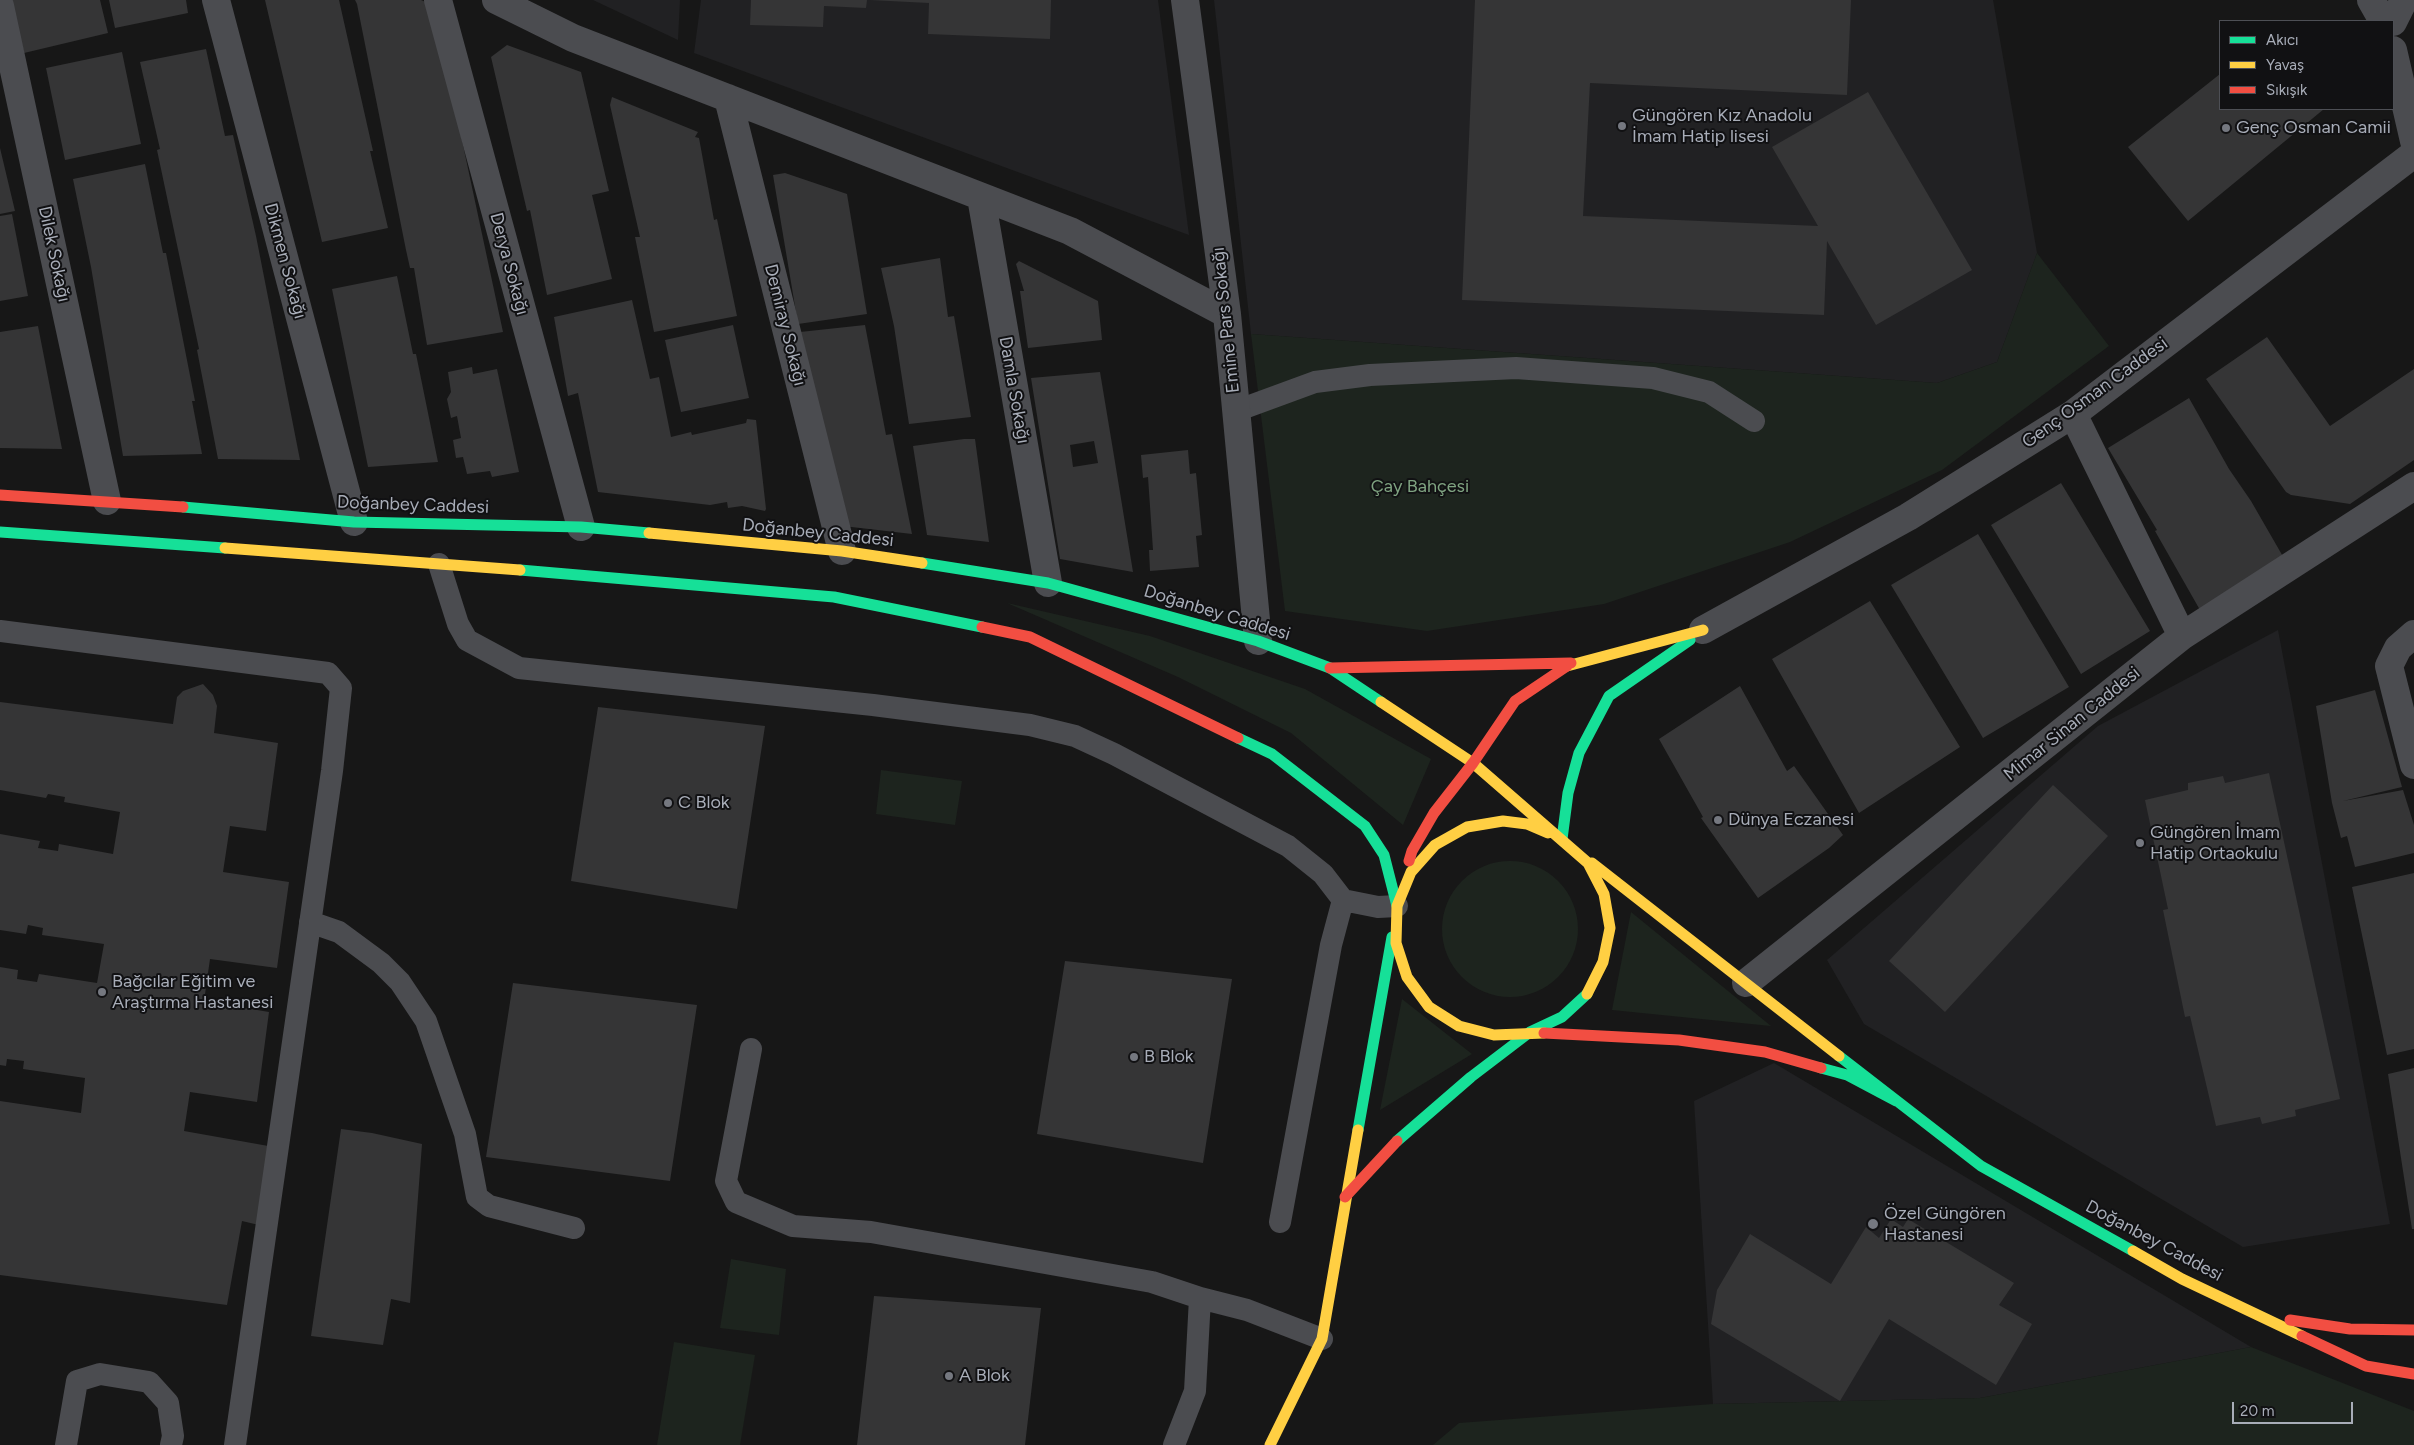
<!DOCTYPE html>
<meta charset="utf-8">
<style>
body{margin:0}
#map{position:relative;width:2414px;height:1445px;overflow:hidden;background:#171717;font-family:Figtree,sans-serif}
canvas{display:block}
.legend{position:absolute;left:2219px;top:20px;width:175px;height:90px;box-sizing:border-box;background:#111113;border:1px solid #4d4f55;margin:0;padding:6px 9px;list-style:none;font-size:15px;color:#a8adb8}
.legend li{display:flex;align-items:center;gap:10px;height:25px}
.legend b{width:25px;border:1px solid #4d4f55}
.scale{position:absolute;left:2232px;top:1402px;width:121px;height:22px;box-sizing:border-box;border:2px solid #a8adb8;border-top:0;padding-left:6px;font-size:15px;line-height:18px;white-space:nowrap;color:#a8adb8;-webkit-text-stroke:4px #111113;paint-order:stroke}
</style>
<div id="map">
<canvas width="2414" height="1445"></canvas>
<ul class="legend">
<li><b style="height:6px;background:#16e098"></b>Akıcı</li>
<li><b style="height:6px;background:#ffcf43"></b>Yavaş</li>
<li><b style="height:6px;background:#f24e42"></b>Sıkışık</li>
</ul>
<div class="scale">20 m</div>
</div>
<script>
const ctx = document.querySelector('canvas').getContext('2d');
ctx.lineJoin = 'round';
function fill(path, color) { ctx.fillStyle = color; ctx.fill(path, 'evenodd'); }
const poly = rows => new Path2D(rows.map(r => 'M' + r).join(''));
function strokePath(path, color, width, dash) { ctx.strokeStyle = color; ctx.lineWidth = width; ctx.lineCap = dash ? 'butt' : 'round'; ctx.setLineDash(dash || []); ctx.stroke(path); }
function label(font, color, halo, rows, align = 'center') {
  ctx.font = font + ' Figtree,sans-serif'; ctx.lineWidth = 4; ctx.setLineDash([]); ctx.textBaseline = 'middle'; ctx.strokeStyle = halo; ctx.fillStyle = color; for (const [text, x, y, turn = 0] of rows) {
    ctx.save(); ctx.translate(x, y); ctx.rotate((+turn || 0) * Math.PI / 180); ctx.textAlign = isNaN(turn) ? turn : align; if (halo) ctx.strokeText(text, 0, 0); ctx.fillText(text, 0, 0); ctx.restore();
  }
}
fill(poly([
 [593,0,680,0,678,40],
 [701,0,1158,0,1189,235,694,53],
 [1214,0,1993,0,2037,253,1997,362,1937,383,1251,334],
 [2278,630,2390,1224,2243,1247,1864,1024,1827,960,2098,726],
 [1774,1063,2251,1347,1980,1398,1713,1404,1694,1101]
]), '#212123');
fill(poly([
 [2037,253,2109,346,1942,470,1790,542,1604,604,1427,631,1285,611,1251,334,1937,383,1997,362],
 [1007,603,1150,636,1305,689,1431,759,1403,825,1291,733,1178,677],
 [881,770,962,781,955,825,876,814],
 '1442 929a68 68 0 1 1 136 0a68 68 0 1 1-136 0Z',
 [1631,912,1771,1026,1612,1010],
 [1402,999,1472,1054,1380,1110],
 [731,1259,786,1269,779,1335,720,1328],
 [674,1342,755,1355,740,1445,657,1445],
 [2251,1347,2414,1411,2414,1445,1433,1445,1459,1423,1713,1404,1980,1398]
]), '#1d241e');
fill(poly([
 [11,0,100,0,108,33,24,53],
 [109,0,186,0,188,13,115,28],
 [265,0,339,0,373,151,370,151,388,228,322,242],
 [355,0,421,0,433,5,503,332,427,345,414,268,410,268,406,250,357,4],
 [751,0,867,0,866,8,824,6,823,27,750,25],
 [870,0,1051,0,1050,39,928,34,929,3],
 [1475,0,1851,0,1847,95,1590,83,1583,216,1818,226,1772,147,1868,92,1972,270,1876,325,1827,241,1824,315,1462,300],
 [507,45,581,72,609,191,592,195,612,279,547,295,530,210,527,211,491,57],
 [206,49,225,136,233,135,256,236,300,460,218,459,197,350,199,349,157,150,160,149,140,62],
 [122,52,141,144,65,160,46,68],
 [2220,74,2220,109,2324,109,2188,221,2128,147],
 [612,97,698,132,695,137,699,138,714,220,717,219,737,316,654,332,635,237,640,237,610,105],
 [0,148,15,211,0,214],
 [145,164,163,253,166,253,195,401,192,401,202,454,123,456,91,267,73,179],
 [785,173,847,194,867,314,798,324,773,175],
 [12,214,28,296,0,301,0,216],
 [940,258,948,317,954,316,971,417,909,424,894,326,881,268],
 [1019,261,1098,301,1102,340,1028,348,1020,291,1024,291,1016,264],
 [397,276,413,354,416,354,438,462,368,467,332,289],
 [632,300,650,379,659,377,671,437,691,432,692,435,746,423,747,419,756,420,766,509,765,511,742,506,728,508,727,502,710,505,598,492,578,393,568,396,554,317],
 [733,325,749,398,681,412,665,340],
 [865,325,886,435,892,434,912,534,843,526,800,332],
 [38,326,62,449,0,448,0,332],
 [2267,337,2330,426,2414,369,2414,460,2350,504,2291,495,2286,492,2206,379],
 [472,367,473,374,497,369,519,472,492,477,490,471,467,474,463,457,456,458,453,440,461,438,457,416,451,418,447,399,451,392,448,372],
 [1100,372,1114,456,1133,572,1060,559,1031,378],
 [1094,441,1098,463,1073,467,1070,445],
 [2189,398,2229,469,2251,501,2285,560,2200,610,2155,531,2157,530,2108,448],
 [964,439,975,439,989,542,927,535,913,446],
 [1188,450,1190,474,1196,473,1202,535,1196,536,1199,567,1150,571,1149,550,1153,550,1148,477,1143,478,1141,455],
 [2061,483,2150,631,2081,674,1991,525],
 [1978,534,2069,687,1983,738,1891,585],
 [1870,601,1960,747,1859,813,1772,659],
 [203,684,213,695,217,706,214,733,278,743,266,831,230,826,223,872,289,882,277,968,210,959,204,1001,269,1012,257,1102,190,1092,184,1131,274,1147,263,1226,242,1221,227,1305,0,1275,0,1101,81,1113,85,1078,23,1069,24,1061,7,1059,6,1066,0,1065,0,967,18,970,17,979,37,982,39,974,97,983,104,944,42,935,43,928,28,925,26,934,0,930,0,834,40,841,38,848,58,851,59,844,113,854,120,812,64,802,65,797,48,794,46,798,0,790,0,702,173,724,177,697,183,691],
 [1740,686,1787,771,1794,766,1843,835,1829,848,1758,898,1701,818,1703,817,1659,739],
 [2375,690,2402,787,2343,801,2403,790,2414,825,2414,853,2355,867,2347,836,2341,838,2332,803,2316,706],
 [598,707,765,726,737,909,571,881],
 [2269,773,2340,1099,2295,1110,2296,1116,2262,1124,2260,1117,2216,1126,2190,1016,2185,1017,2163,910,2168,909,2145,800,2188,790,2188,783,2223,776,2225,783],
 [2053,785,2108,836,1945,1012,1889,961],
 [2414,873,2414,1049,2387,1055,2352,887],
 [1065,961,1232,979,1203,1163,1037,1134],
 [513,983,697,1005,670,1181,486,1157],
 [2414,1068,2414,1229,2412,1229,2388,1074],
 [341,1129,372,1133,422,1144,410,1303,391,1299,383,1345,311,1336],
 [1891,1219,1903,1227,1908,1219,2014,1283,1999,1305,2032,1324,1996,1385,1889,1319,1840,1401,1711,1324,1717,1290,1750,1234,1831,1284,1866,1227,1879,1238],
 [874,1296,1041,1308,1025,1445,857,1445]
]), '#353536');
strokePath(poly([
 [1236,411,1315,382,1370,375,1516,368,1653,378,1709,392,1754,421],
 [439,564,458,624,467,640,519,668,873,705,1030,725,1075,736,1114,754,1288,846,1323,874,1343,900,1378,907,1397,906],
 [0,631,328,673,341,688,332,771,235,1445],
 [310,922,339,932,381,963,400,982,426,1021,465,1134,477,1197,489,1206,574,1228],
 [751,1049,726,1181,736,1202,793,1226,871,1232,1152,1282,1200,1298,1247,1310,1322,1339],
 [1280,1222,1331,945,1343,900],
 [66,1445,77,1381,100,1374,149,1382,168,1403,173,1436,171,1445],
 [1174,1445,1195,1391,1200,1298]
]), '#4b4c50', 22);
strokePath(poly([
 [216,0,354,522],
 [438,0,581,527],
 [496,0,573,38,1070,231,1227,314],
 [1185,0,1227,314,1258,641],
 [2371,0,2383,21],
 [0,6,107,501],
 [2393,22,2404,0],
 [2393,50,2414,141],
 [728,98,842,551],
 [981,197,1048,583],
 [2073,414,2182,636],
 [1703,630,1908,517,2073,414,2414,154],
 [2414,634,2398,648,2389,666,2414,765],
 [1746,983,2182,636,2414,486]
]), '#4b4c50', 28);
strokePath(poly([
 [183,507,354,522,581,527,649,533],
 [0,532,225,548],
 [922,563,1048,583,1258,641,1330,668,1381,702],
 [520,570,834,597,982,627],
 [1238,738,1272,754,1365,826,1384,855,1397,906],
 [1562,839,1568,793,1579,753,1609,696,1690,640],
 [1839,1056,1981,1166,2133,1251],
 [1821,1068,1847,1075,1896,1101],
 [1358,1130,1392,937],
 [1397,1141,1471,1077,1530,1032,1562,1017,1587,994]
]), '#16e098', 11);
strokePath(poly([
 [649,533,842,551,922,563],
 [225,548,520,570],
 [1567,666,1703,630],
 [1381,702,1473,763,1588,863,1604,894,1610,928,1603,962,1587,994],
 [1592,863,1839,1056],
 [1544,1033,1494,1035,1459,1026,1429,1007,1407,977,1396,943,1397,906,1411,872,1435,845,1467,827,1503,821,1527,824,1548,833],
 [2133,1251,2182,1279,2302,1336],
 [1270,1445,1322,1339,1358,1130]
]), '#ffcf43', 11);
strokePath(poly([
 [0,495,183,507],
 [982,627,1030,637,1238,738],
 [1330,668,1571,663],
 [1409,861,1412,851,1434,813,1473,763,1515,701,1567,666],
 [1544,1033,1679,1040,1765,1052,1821,1068],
 [1345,1197,1397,1141],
 [2290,1320,2350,1329,2414,1330],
 [2302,1336,2366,1366,2414,1374]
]), '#f24e42', 11);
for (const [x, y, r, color] of [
 [1622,126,5,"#757880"],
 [2226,128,5,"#757880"],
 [668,803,5,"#757880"],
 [1718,820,5,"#757880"],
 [2140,843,5,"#757880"],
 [102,992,5,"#757880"],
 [1134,1057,5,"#757880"],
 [1873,1224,6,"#757880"],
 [949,1376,5,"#757880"]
]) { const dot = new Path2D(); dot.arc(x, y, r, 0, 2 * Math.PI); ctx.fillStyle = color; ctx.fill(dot); strokePath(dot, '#111113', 2); }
label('18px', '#a8adb8', '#111113', [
 ["Güngören Kız Anadolu",1632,116],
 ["İmam Hatip lisesi",1632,137],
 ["Genç Osman Camii",2236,128],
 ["C Blok",678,803],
 ["Dünya Eczanesi",1728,820],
 ["Güngören İmam",2150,833],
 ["Hatip Ortaokulu",2150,854],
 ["Bağcılar Eğitim ve",112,982],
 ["Araştırma Hastanesi",112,1003],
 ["B Blok",1144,1057],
 ["Özel Güngören",1884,1214],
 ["Hastanesi",1884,1235],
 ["A Blok",959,1376]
], 'left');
label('18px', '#a8adb8', '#111113', [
 ["Dilek Sokağı",54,254,78],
 ["Dikmen Sokağı",285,261,75],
 ["Derya Sokağı",509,264,75],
 ["Emine Pars Sokağı",1226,320,-96],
 ["Demiray Sokağı",785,325,76],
 ["Damla Sokağı",1014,390,80],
 ["Genç Osman Caddesi",2095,393,-36],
 ["Doğanbey Caddesi",413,505,2],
 ["Doğanbey Caddesi",818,533,6],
 ["Doğanbey Caddesi",1217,613,17],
 ["Mimar Sinan Caddesi",2072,724,-39],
 ["Doğanbey Caddesi",2154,1241,28]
]);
label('18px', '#7fa381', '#111113', [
 ["Çay Bahçesi",1420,487]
]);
</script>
